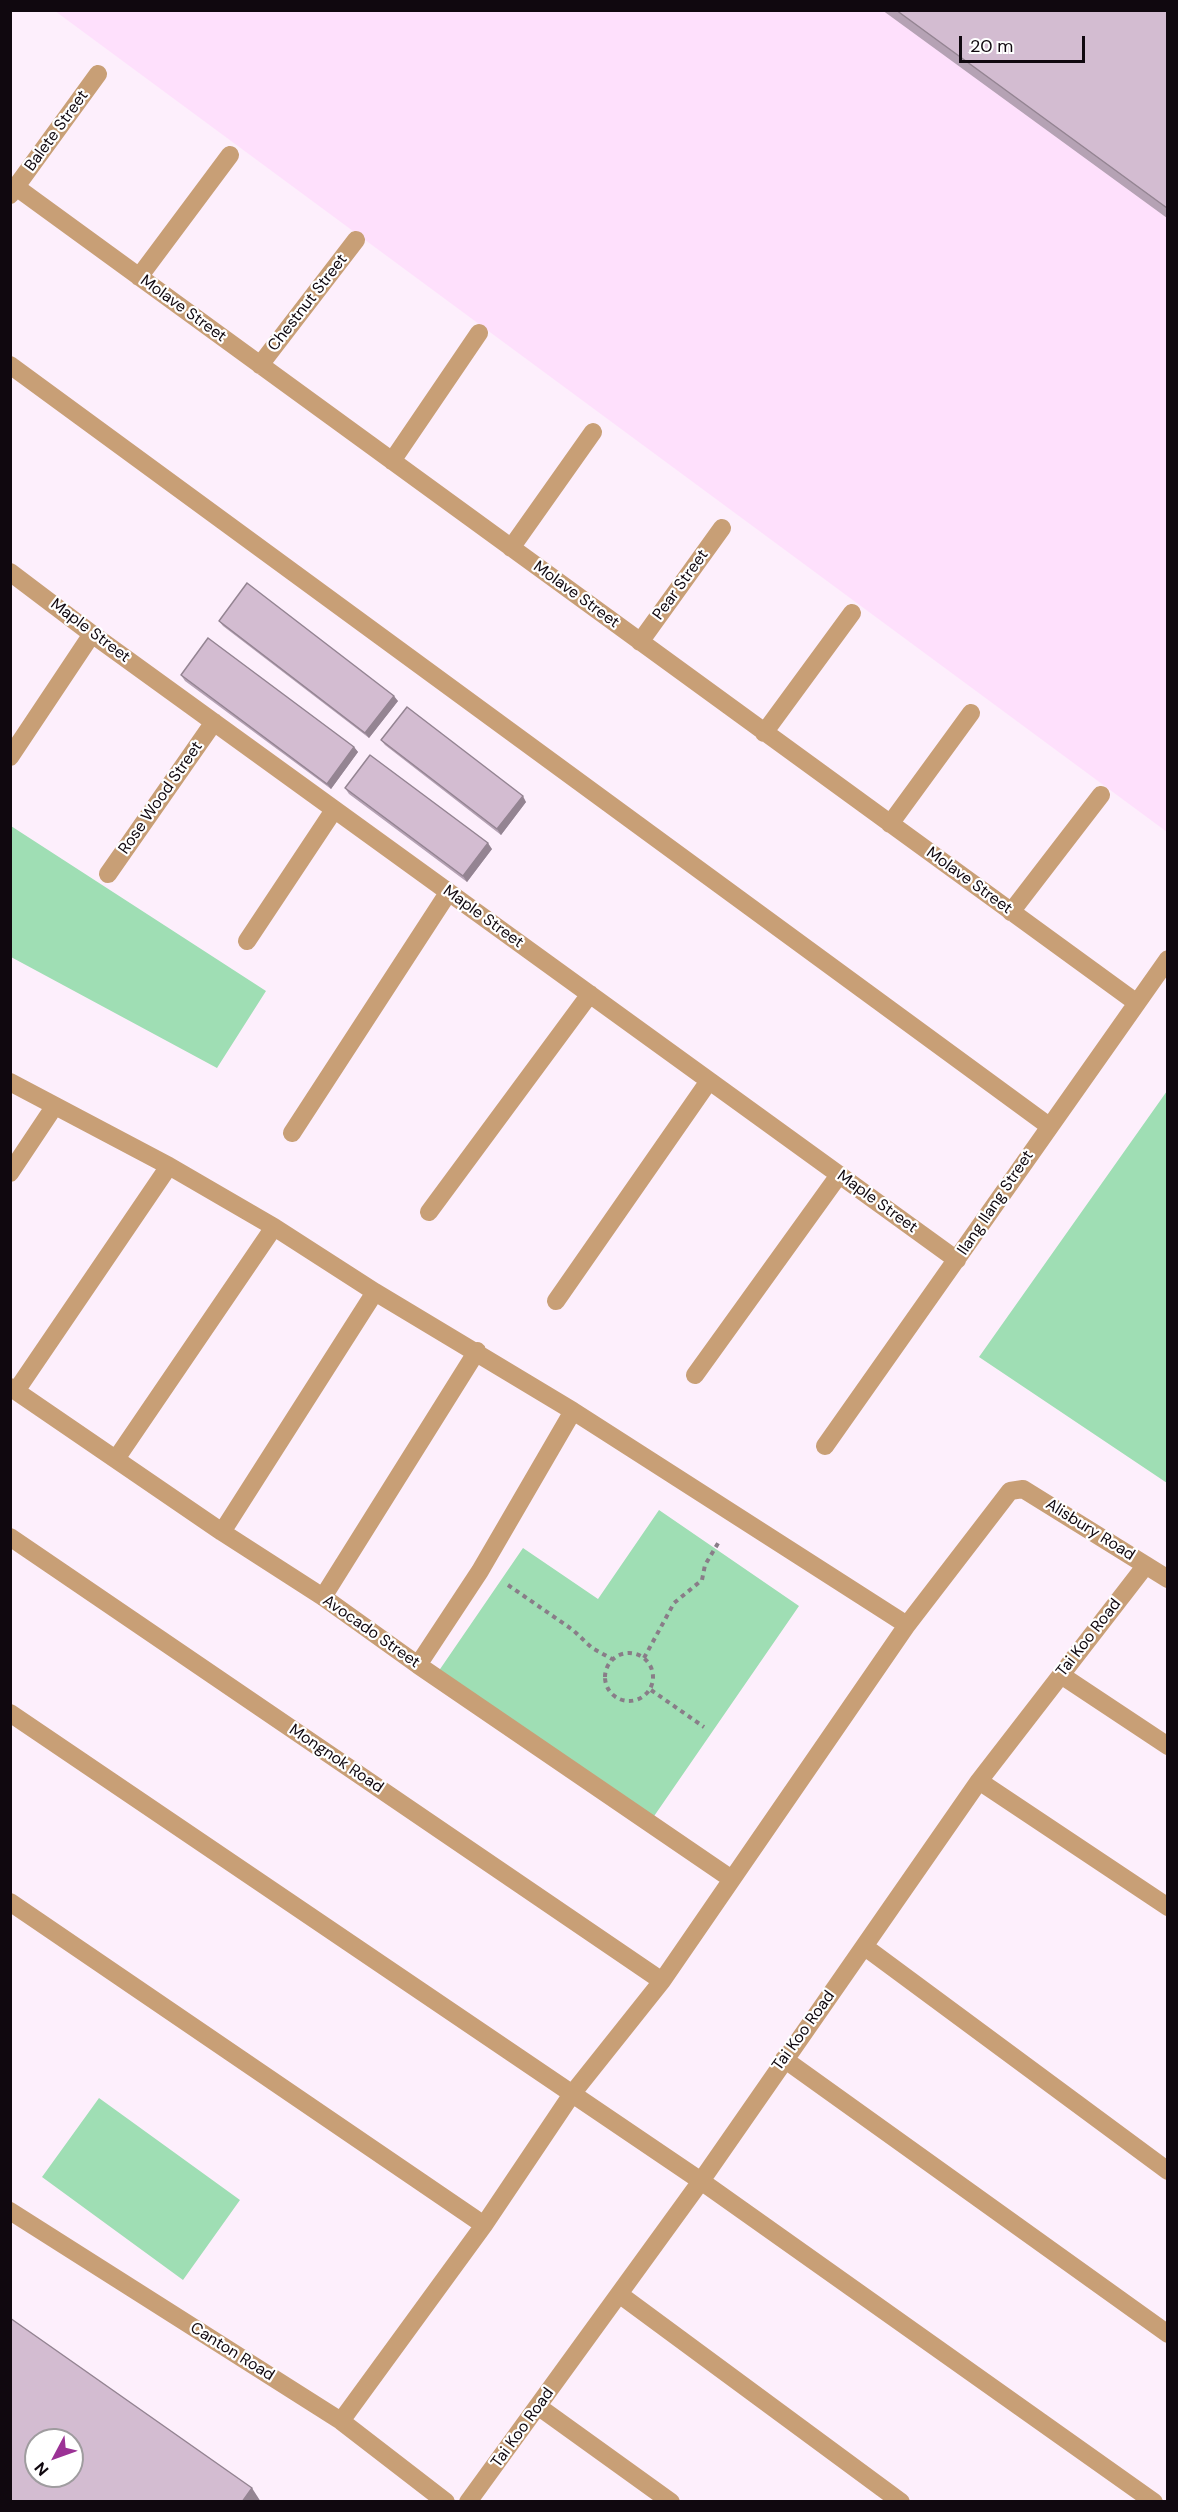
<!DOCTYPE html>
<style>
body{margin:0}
#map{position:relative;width:1178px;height:2512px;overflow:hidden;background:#fdeffc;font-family:"DM Sans",sans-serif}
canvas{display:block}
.frame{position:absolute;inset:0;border:12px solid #10080f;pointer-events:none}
.north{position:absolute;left:24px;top:2428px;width:60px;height:60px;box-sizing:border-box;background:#fff;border:2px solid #9f9c9f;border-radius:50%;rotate:229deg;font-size:16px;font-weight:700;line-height:24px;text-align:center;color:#10080f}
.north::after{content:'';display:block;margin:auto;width:21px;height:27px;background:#9b3295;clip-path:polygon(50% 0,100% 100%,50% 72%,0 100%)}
.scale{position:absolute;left:959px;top:36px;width:126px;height:27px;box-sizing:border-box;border:3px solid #10080f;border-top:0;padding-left:8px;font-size:18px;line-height:21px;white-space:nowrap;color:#10080f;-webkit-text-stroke:4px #fff;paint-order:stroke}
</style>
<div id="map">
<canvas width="1178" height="2512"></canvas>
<div class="frame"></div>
<div class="north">N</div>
<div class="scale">20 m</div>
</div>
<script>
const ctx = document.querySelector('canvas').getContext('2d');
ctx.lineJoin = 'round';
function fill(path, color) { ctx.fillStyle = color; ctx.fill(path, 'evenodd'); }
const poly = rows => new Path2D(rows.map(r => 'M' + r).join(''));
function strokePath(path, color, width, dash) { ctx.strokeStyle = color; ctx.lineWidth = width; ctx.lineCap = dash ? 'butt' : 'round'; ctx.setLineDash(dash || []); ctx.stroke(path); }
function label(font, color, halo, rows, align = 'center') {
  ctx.font = font + ' "DM Sans",sans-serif'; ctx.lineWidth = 4.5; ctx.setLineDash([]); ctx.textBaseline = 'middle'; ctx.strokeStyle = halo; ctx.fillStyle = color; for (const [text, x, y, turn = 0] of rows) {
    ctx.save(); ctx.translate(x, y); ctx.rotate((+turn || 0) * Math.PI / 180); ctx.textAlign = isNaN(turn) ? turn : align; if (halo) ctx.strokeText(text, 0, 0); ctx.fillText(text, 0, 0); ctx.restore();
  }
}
fill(poly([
 [55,11,1167,11,1167,832]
]), '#fee0fc');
fill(poly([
 [11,826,266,991,217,1068,11,957],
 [1167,1091,1167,1483,979,1357],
 [659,1510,799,1606,650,1822,436,1675,523,1548,598,1599],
 [99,2098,240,2200,183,2280,42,2177]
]), '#9fdeb4');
strokePath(poly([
 [508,1585,573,1630,592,1648,612,1659],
 '605 1677a24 24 0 1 1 48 0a24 24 0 1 1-48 0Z',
 [644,1658,674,1603,702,1580,705,1565,720,1540],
 [651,1690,704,1727]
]), '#897d88', 4, [4.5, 4.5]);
strokePath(poly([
 [16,187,1137,1003],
 [10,195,98,74],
 [139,277,230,155],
 [10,365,1049,1126],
 [260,365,356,240],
 [392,461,479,333],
 [511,548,593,432],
 [10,572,92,634,957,1260],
 [640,642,722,528],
 [764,733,852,613],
 [10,757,92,634],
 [890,824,971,713],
 [108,874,214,722],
 [1011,912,1101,795],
 [247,941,334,810],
 [10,1082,169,1166,274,1227,375,1292,573,1411,907,1625],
 [292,1133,448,893],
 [10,1173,54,1107],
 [429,1212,590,994],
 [556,1301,709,1081],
 [695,1375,839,1175],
 [10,1387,222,1532,323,1597,418,1665,730,1878],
 [16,1391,169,1166],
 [825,1446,1168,959],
 [116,1459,274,1227],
 [222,1532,375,1292],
 [10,1537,662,1981],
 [323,1597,477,1351],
 [418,1665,480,1571,573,1411],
 [1061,1675,1168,1746],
 [10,1713,701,2181,1154,2502],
 [979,1781,1168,1907],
 [10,1902,484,2225],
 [865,1947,1168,2171],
 [784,2059,1168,2334],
 [10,2211,341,2421,446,2502],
 [619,2294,901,2502],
 [539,2407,671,2502],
 [341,2421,484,2225,572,2094,662,1981,907,1625,1010,1491,1023,1489,1168,1579],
 [468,2502,701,2181,979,1781,1146,1565]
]), '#c89f76', 18);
fill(poly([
 [882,10,1167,10,1167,218],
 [219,621,398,701,369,738,223,626],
 [181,675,354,747,358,752,331,789,185,681],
 [381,740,526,802,501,835,385,745],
 [345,788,492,849,467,882,349,794]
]), '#b5a2b4');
fill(poly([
 [394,696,398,701,369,738,365,733],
 [354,747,358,752,331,789,327,784],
 [523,796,526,802,501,835,497,829],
 [488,843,492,849,467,882,463,876],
 [252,2488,261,2502,242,2502]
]), '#948492');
const building = poly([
 [896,10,1167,10,1167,208,896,10],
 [247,583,394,696,365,733,219,621,247,583],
 [208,638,354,747,327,784,181,675,208,638],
 [407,707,523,796,497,829,381,740,407,707],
 [370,755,488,843,463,876,345,788,370,755],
 [10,2318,252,2488,242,2502,10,2502,10,2318],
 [36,2440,72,2440,72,2476,36,2476,36,2440]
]);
fill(building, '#d3bcd1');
strokePath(building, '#948492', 1.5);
label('16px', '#10080f', '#fff', [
 ["Balete Street",57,131,-54],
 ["Chestnut Street",308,303,-52],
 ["Molave Street",183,309,36],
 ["Pear Street",681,585,-54],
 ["Molave Street",576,595,36],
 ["Maple Street",90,631,37],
 ["Rose Wood Street",161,798,-55],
 ["Molave Street",969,881,36],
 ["Maple Street",483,917,36],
 ["Maple Street",877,1202,36],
 ["Ilang Ilang Street",996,1203,-56],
 ["Alisbury Road",1090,1530,32],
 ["Avocado Street",371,1632,35],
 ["Tai Koo Road",1089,1638,-52],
 ["Mongnok Road",336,1759,34],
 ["Tai Koo Road",804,2031,-54],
 ["Canton Road",232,2352,32],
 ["Tai Koo Road",523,2428,-54]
]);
</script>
